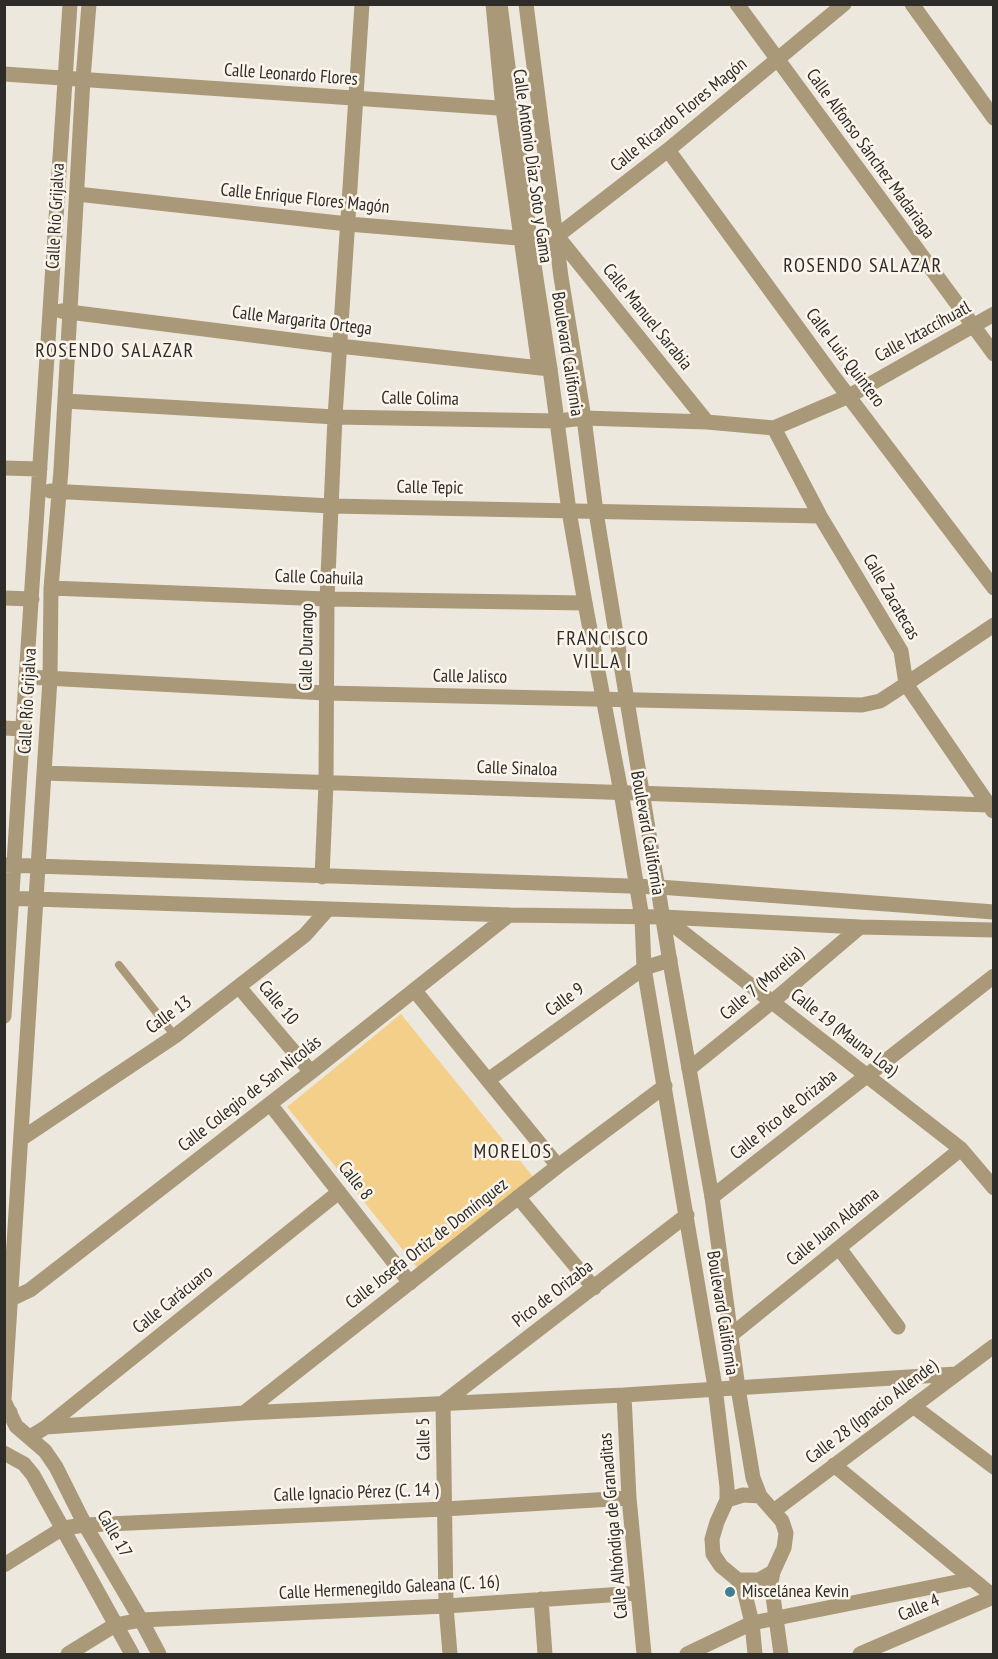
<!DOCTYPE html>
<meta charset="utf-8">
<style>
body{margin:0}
#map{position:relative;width:998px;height:1659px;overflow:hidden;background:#ede8de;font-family:"PT Sans Narrow",sans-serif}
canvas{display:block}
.frame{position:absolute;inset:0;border:6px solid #2e2c29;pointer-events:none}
</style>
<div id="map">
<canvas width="998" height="1659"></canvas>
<div class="frame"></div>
</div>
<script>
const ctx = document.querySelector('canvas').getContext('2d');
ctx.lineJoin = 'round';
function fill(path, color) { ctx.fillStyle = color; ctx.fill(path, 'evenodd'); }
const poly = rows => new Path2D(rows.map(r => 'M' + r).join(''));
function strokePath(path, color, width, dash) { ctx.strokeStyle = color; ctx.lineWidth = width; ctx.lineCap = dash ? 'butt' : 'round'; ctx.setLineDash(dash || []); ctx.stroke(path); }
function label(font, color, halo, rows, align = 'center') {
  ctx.font = font + ' "PT Sans Narrow",sans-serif'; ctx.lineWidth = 5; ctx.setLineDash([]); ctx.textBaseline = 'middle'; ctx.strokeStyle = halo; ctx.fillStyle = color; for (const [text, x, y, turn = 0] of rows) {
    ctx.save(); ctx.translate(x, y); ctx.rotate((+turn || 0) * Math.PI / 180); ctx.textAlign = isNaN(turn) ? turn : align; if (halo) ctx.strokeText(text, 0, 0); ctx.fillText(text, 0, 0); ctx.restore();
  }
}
fill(poly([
 [401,1014,534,1178,420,1271,287,1107]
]), '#f4cf89');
strokePath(poly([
 [119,965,175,1036]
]), '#aa9979', 8);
strokePath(poly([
 [493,4,503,109,539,367],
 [737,4,994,354],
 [912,4,994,118],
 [4,74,513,109],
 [668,150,833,376,994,588],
 [77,194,348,224,530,239,557,236,668,150,844,4],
 [557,236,707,422],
 [61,311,339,346,550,369],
 [65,401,335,417,558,421,584,418,707,422,774,428,849,396,994,314],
 [774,428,820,516,901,651,906,684,993,811],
 [4,468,40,469],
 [50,491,331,506,820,516],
 [51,588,327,599,585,603],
 [4,598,32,599],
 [27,677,325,693,862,705,880,701,894,692,994,625],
 [4,728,22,729],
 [44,773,989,805],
 [5,865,659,887,994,912],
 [322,877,326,784,327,599,335,417,362,4],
 [4,898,509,915,663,917,860,927,994,930],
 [663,917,961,1149,994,1188],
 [239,987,311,1072],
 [415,991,558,1166],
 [4,1016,70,4],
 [689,1069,772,1002,860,927],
 [488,1080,644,968,670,960],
 [270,1104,410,1283],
 [21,1139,175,1036,305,935,328,909],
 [518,1197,594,1288],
 [712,1197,994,976],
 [839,1248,898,1327],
 [11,1299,30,1290,311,1072,509,915],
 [730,1336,961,1149],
 [624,1395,629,1498,644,1654],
 [4,1400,50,679,51,588,61,470,83,79,89,4],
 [4,1401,16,1426,45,1451,56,1467,85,1525,141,1620,159,1654],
 [913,1406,994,1467],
 [244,1413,558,1166,665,1086],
 [46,1427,244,1413,624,1395,956,1374],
 [30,1437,46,1427,339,1192],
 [4,1453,24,1464,33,1475,132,1654],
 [834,1465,994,1597],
 [775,1510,994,1346],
 [4,1565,63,1528,85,1525,444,1509,629,1498],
 [541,1599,545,1654],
 [68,1654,115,1625,141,1620,446,1606,638,1593],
 [450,1654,446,1606,443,1403,687,1215],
 [687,1654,752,1623,972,1579],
 [860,1654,993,1597]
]), '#aa9979', 15);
strokePath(poly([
 [500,4,530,239,550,369,569,511,585,603,621,792,642,918,644,968,715,1387,727,1487,727,1500,717,1522,712,1539,713,1554,721,1566,738,1580,744,1590,752,1623,755,1654],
 [526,4,561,277,584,418,596,512,670,962,712,1197,738,1388,753,1478,760,1496,782,1521,786,1533,784,1548,773,1572,771,1582,781,1654],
 [4,1415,10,1412],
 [727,1500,743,1495,760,1496],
 [738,1580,759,1580,773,1572]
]), '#aa9979', 15);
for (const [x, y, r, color] of [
 [730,1592,6,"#417f94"]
]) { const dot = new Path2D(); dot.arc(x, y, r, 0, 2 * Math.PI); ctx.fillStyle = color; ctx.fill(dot); strokePath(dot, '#fbf5ec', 2); }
label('18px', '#2e2c29', '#fbf5ec', [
 ["Calle Leonardo Flores",291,75,4],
 ["Calle Ricardo Flores Magón",679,115,-39],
 ["Calle Alfonso Sánchez Madariaga",870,154,54],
 ["Calle Antonio Díaz Soto y Gama",532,166,82],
 ["Calle Enrique Flores Magón",305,199,6],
 ["Calle Río Grijalva",56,216,-87],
 ["Calle Manuel Sarabia",647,317,51],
 ["Calle Margarita Ortega",302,321,7],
 ["Calle Iztaccíhuatl",923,332,-29],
 ["Boulevard California",567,354,81],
 ["Calle Luis Quintero",845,358,53],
 ["Calle Colima",420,399,1],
 ["Calle Tepic",430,488,1],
 ["Calle Coahuila",319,578,2],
 ["Calle Zacatecas",891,597,60],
 ["Calle Durango",307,647,-89],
 ["Calle Jalisco",470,677,1],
 ["Calle Río Grijalva",28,701,-87],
 ["Calle Sinaloa",517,769,2],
 ["Boulevard California",647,833,80],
 ["Calle 7 (Morelia)",762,984,-40],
 ["Calle 9",565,1000,-36],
 ["Calle 10",278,1003,50],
 ["Calle 13",169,1015,-36],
 ["Calle 19 (Mauna Loa)",844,1033,38],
 ["Calle Colegio de San Nicolás",250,1094,-38],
 ["Calle Pico de Orizaba",784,1115,-39],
 ["Calle 8",355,1181,52],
 ["Calle Juan Aldama",833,1227,-39],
 ["Calle Josefa Ortiz de Domínguez",427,1244,-38],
 ["Pico de Orizaba",553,1294,-38],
 ["Calle Carácuaro",173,1300,-39],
 ["Boulevard California",722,1313,81],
 ["Calle 28 (Ignacio Allende)",872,1412,-37],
 ["Calle 5",424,1439,-91],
 ["Calle Ignacio Pérez (C. 14 )",356,1493,-2],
 ["Calle Alhóndiga de Granaditas",614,1526,-95],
 ["Calle 17",114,1534,60],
 ["Calle Hermenegildo Galeana (C. 16)",389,1588,-3],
 ["Calle 4",919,1608,-23]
]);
label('18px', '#2e2c29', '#fbf5ec', [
 ["Miscelánea Kevin",742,1592]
], 'left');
ctx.letterSpacing = '1.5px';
label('20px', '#2e2c29', '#fbf5ec', [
 ["ROSENDO SALAZAR",863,266],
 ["ROSENDO SALAZAR",115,351],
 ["FRANCISCO",603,639],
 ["VILLA I",603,662],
 ["MORELOS",513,1152]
]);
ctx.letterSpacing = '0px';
</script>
